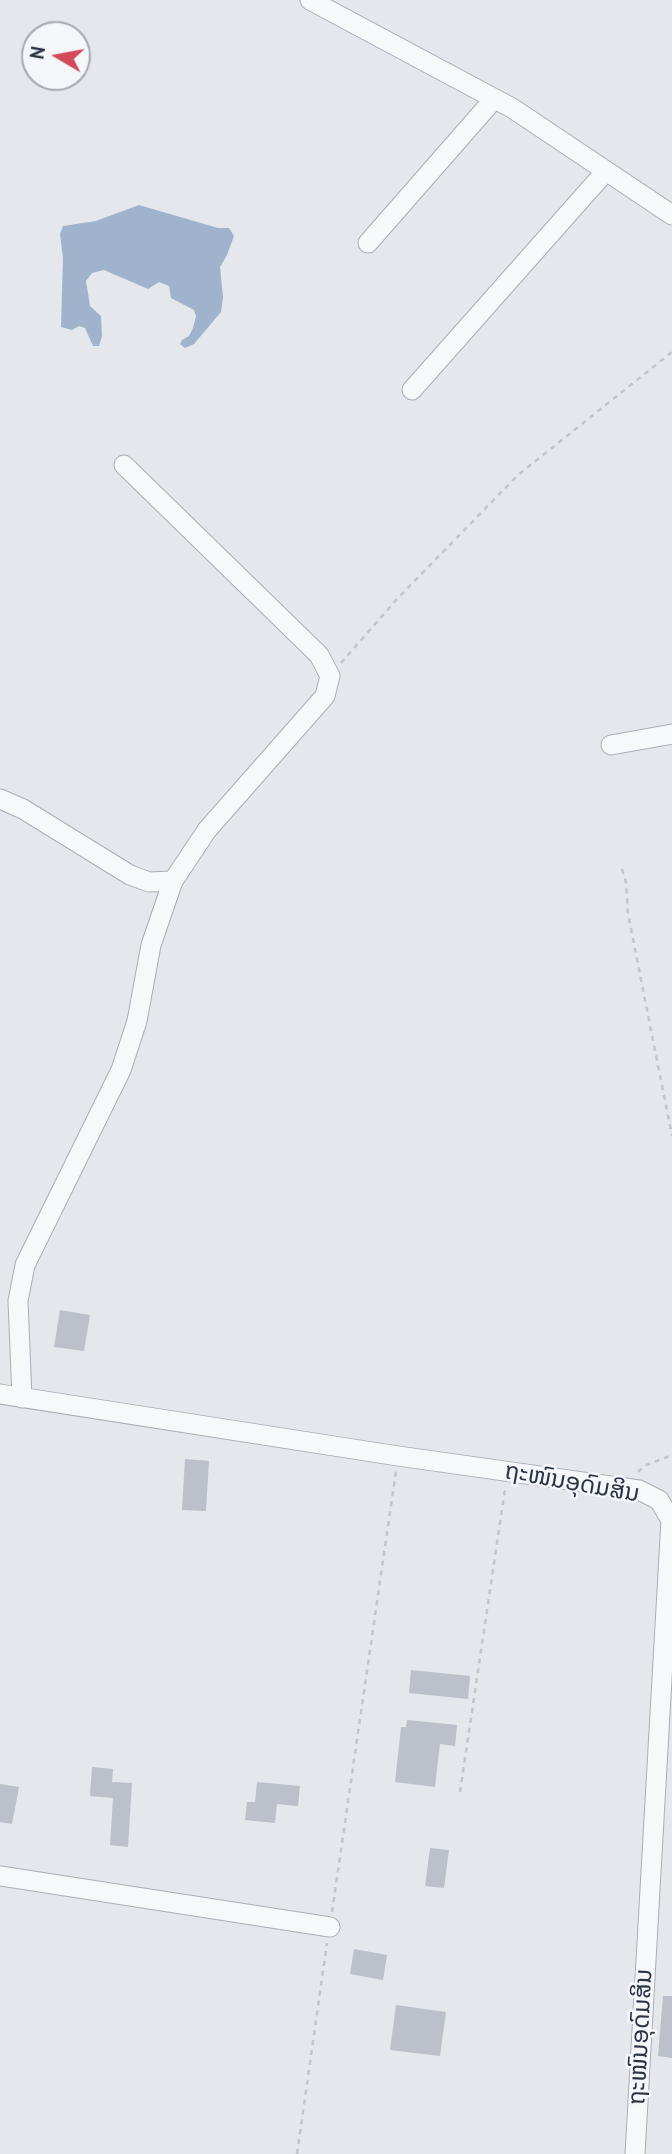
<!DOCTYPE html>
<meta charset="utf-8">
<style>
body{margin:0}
#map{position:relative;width:672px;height:2154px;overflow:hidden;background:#e4e7ec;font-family:"PT Sans",sans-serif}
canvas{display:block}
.north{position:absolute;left:21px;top:21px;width:70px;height:70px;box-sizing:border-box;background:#f4f6f9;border:2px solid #a4a8b1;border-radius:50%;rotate:280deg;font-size:19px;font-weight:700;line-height:28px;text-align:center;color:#2b3445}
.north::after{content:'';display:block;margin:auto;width:24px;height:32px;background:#d1495b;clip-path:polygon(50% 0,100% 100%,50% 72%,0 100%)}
</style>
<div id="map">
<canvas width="672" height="2154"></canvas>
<div class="north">N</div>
</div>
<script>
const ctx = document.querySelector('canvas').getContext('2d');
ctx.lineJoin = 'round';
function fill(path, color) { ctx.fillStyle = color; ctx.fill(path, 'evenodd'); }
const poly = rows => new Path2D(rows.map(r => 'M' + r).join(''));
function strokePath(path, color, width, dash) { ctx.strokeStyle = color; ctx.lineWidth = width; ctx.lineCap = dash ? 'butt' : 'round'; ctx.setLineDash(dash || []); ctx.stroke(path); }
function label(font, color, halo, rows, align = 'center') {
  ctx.font = font + ' "PT Sans","Noto Sans Lao",sans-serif'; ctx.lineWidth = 5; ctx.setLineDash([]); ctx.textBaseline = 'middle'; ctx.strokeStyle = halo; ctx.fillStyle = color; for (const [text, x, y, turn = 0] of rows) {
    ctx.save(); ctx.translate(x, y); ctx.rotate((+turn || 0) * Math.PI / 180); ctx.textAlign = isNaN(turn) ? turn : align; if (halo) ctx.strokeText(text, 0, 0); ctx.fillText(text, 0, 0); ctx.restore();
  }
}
fill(poly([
 [139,205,218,228,229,228,234,236,227,255,220,267,223,297,221,312,194,344,185,348,180,344,182,340,189,336,193,328,196,316,194,310,171,298,169,286,159,282,148,289,104,270,92,273,86,281,90,306,101,316,102,336,99,346,93,346,85,328,79,326,72,330,61,327,63,258,60,234,63,226,96,221]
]), '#9fb4cc');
fill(poly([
 [60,1310,90,1315,84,1351,54,1347],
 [185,1459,209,1461,206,1511,182,1510],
 [411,1670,470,1676,468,1699,409,1693],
 [407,1720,457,1725,455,1746,440,1744,435,1787,395,1782,401,1727,406,1727],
 [92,1767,113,1769,112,1782,132,1783,128,1847,110,1845,113,1798,90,1796],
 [257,1782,300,1786,298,1806,277,1804,275,1823,245,1820,247,1802,255,1802],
 [0,1784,19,1787,12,1824,0,1822],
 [430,1848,449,1850,444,1888,425,1886],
 [354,1949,387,1955,383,1980,350,1974],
 [663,1996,672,1996,672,2058,658,2056],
 [396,2005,446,2012,440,2056,390,2050]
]), '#bbc0ca');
const minor = poly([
 [310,0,512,108,672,215],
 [368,243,494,99],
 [412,390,606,171],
 [611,745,672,734],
 [0,799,23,809,130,875,149,882,173,881],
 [0,1394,398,1456,639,1490,659,1500,671,1520,635,2154],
 [22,1398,18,1301,25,1265,121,1070,137,1021,151,945,173,881,207,830,325,696,330,676,319,655,124,465],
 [0,1876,330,1927]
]);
strokePath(minor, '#a9aeb7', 21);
strokePath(poly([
 [341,663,397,599,518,475,672,352],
 [622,869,626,882,628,914,672,1136],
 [638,1472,644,1466,672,1455],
 [460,1792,505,1489],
 [332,1912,396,1471],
 [297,2154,327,1943]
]), '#c2c5cb', 2.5, [5, 5]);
strokePath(minor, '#f7f8fa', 19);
label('24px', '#2b3445', '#f4f6f9', [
 ["ຖະໜົນອຸດົມສິນ",572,1483,10],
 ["ຖະໜົນອຸດົມສິນ",641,2037,-87]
]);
</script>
